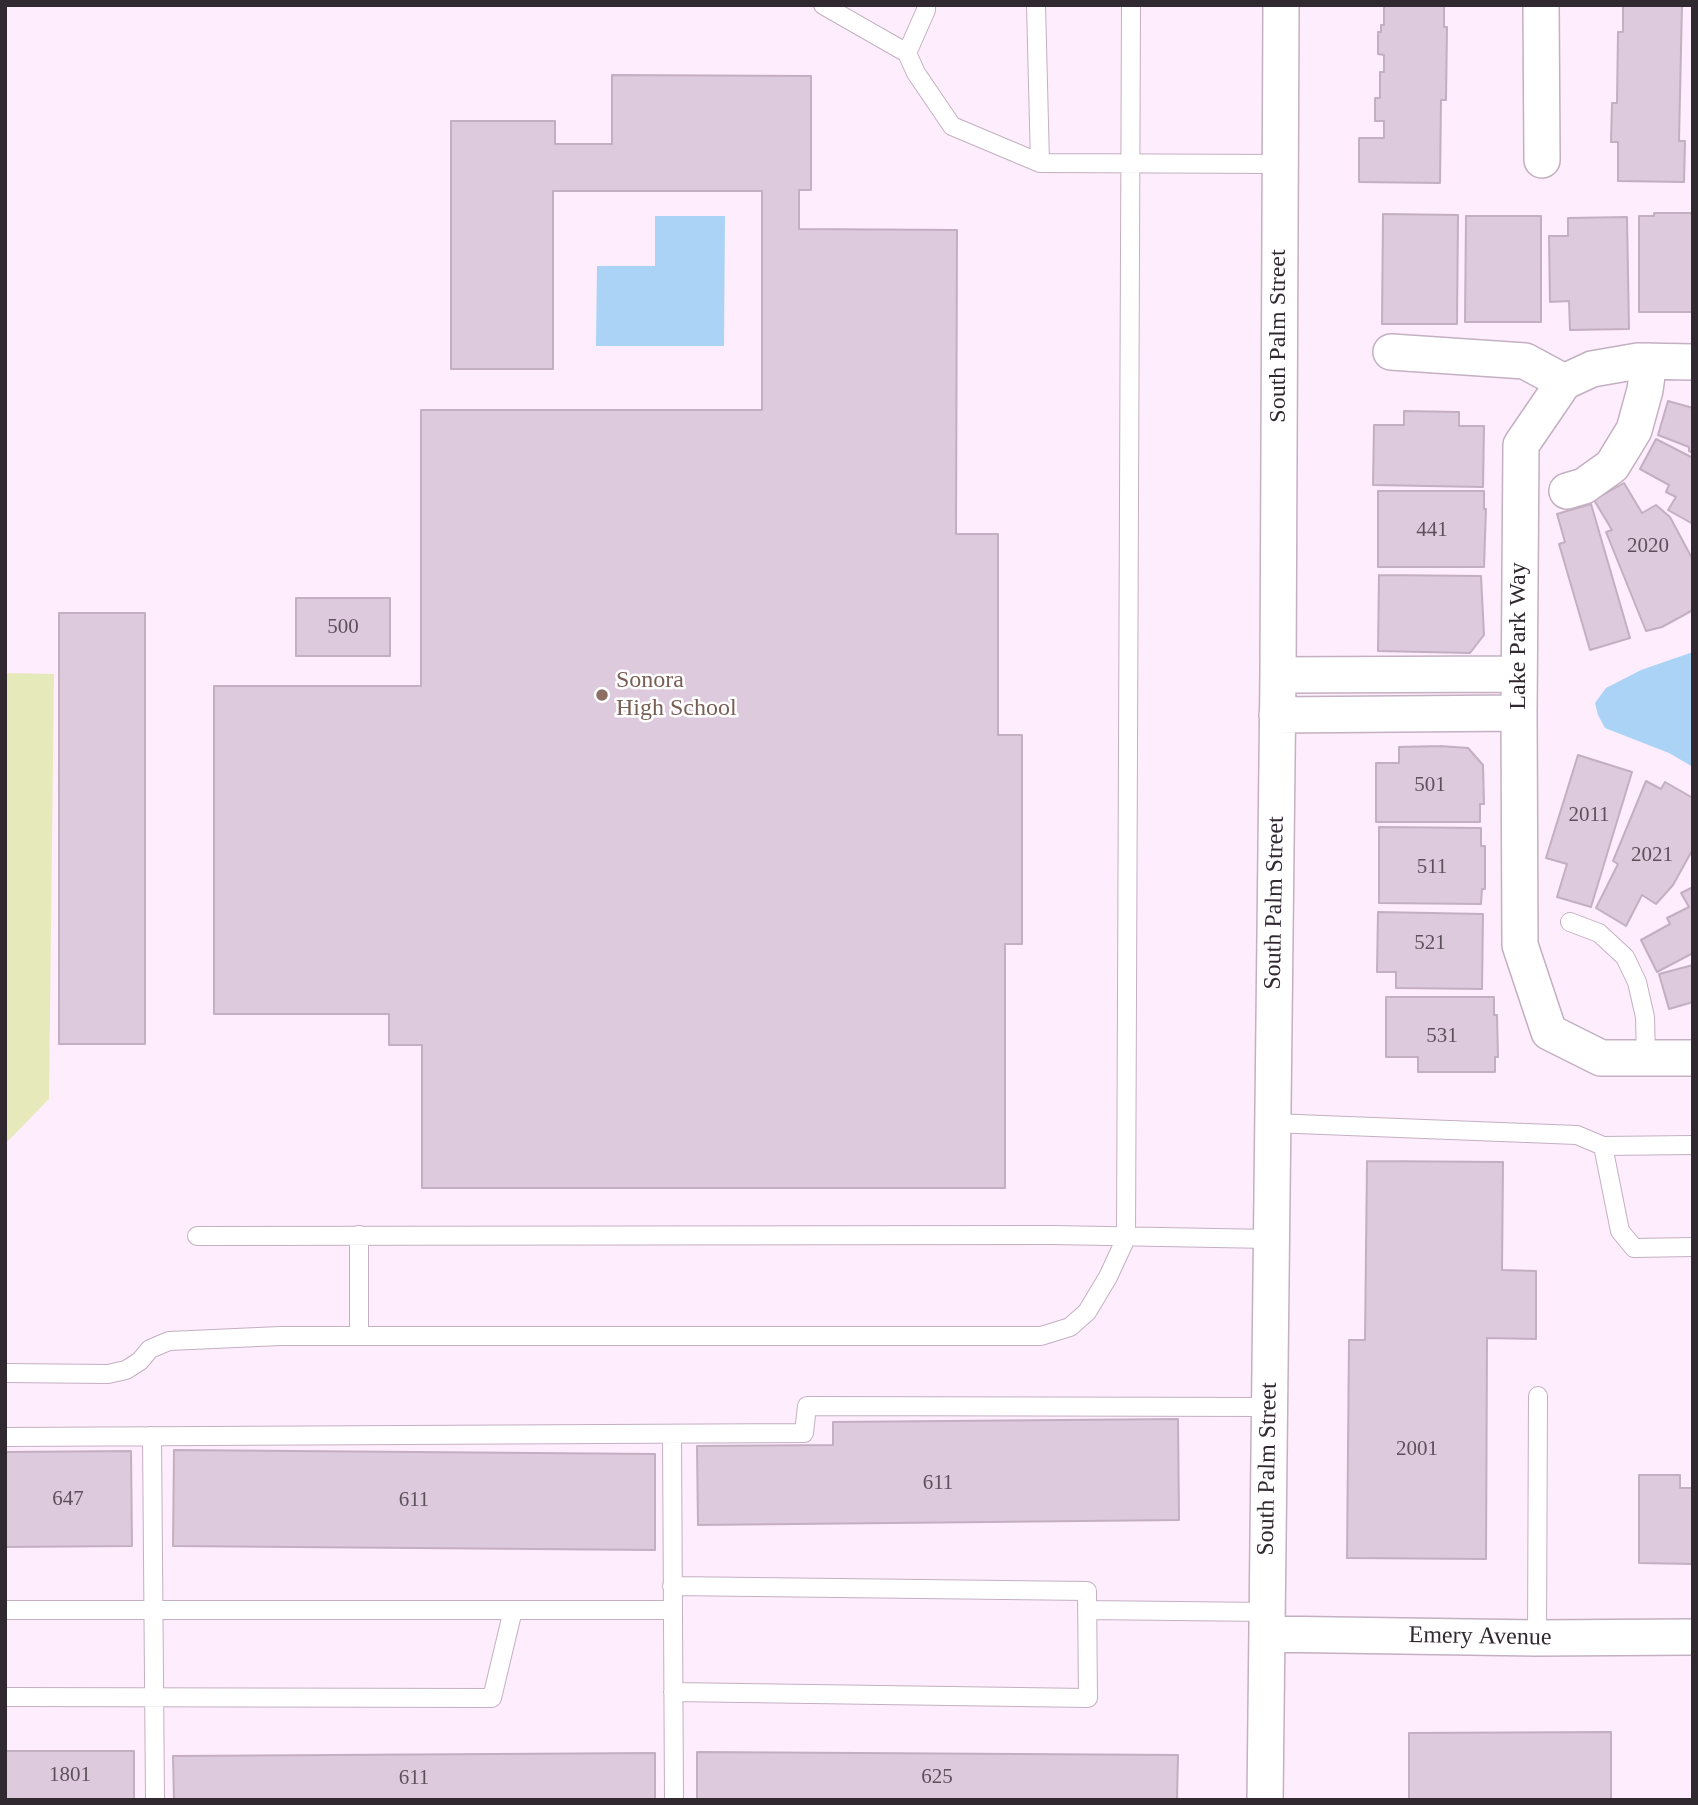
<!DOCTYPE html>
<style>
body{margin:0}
#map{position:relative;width:1698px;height:1805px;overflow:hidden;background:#feedfc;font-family:Georgia,serif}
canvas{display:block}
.frame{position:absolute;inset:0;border:7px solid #312930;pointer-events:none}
</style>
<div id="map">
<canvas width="1698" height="1805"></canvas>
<div class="frame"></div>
</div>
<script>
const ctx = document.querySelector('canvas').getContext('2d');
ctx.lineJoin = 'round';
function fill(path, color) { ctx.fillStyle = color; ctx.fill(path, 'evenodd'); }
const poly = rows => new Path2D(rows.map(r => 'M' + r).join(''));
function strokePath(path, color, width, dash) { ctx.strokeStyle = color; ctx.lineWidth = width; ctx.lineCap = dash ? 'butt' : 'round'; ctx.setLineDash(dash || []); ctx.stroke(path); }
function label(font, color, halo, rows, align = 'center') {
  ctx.font = font + ' Georgia,serif'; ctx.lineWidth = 5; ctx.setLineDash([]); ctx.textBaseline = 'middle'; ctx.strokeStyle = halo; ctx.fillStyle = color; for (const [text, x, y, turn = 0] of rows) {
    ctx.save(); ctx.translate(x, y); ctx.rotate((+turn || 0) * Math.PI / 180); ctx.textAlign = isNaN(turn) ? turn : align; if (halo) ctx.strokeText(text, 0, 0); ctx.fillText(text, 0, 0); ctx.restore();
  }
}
fill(poly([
 [5,673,54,674,49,1099,5,1144]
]), '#e6eabb');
fill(poly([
 [655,216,725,216,724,346,596,346,597,266,655,266],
 [1693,652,1693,767,1669,753,1605,728,1598,715,1595,703,1606,688,1641,670]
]), '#aad3f6');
const building = poly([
 [1384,5,1444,5,1444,27,1447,27,1446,100,1441,100,1440,183,1359,182,1359,138,1384,138,1384,121,1375,121,1375,98,1380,98,1380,72,1384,72,1384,55,1378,54,1378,32,1381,32,1381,25,1384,25,1384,5],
 [1623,5,1682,5,1679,141,1685,141,1684,182,1618,181,1618,142,1611,142,1612,103,1617,103,1618,32,1623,32,1623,5],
 [612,75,811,76,811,190,799,190,799,229,957,230,956,534,998,534,998,735,1022,735,1022,944,1005,944,1005,1188,422,1188,422,1045,389,1045,389,1014,214,1014,214,686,421,686,421,410,762,410,762,191,553,191,553,369,451,369,451,121,555,121,555,144,612,144,612,75],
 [1654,213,1693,213,1693,312,1639,312,1639,216,1654,216,1654,213],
 [1383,214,1458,215,1457,324,1382,324,1383,214],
 [1466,216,1541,216,1541,322,1465,322,1466,216],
 [1627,217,1629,329,1570,330,1569,301,1550,302,1549,236,1568,236,1568,218,1627,217],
 [1668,401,1693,408,1693,453,1689,451,1689,447,1658,435,1668,401],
 [1404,411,1459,412,1459,426,1484,426,1483,487,1373,485,1374,425,1404,425,1404,411],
 [1656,439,1693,458,1693,524,1668,510,1676,497,1666,492,1669,485,1640,469,1656,439],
 [1624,483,1642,513,1656,505,1670,517,1693,560,1693,610,1662,627,1646,631,1606,532,1612,530,1594,500,1624,483],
 [1378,491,1484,491,1484,509,1486,509,1484,567,1378,567,1378,491],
 [1591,504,1630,638,1590,650,1559,544,1565,542,1557,514,1591,504],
 [1379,575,1481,576,1484,635,1470,653,1378,651,1379,575],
 [296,598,390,598,390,656,296,656,296,598],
 [59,613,145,613,145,1044,59,1044,59,613],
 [1440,746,1468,748,1483,765,1484,804,1480,804,1480,822,1376,822,1376,763,1399,763,1399,747,1440,746],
 [1578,755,1632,772,1591,907,1557,897,1567,864,1546,858,1578,755],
 [1646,781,1661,789,1665,782,1693,798,1693,849,1673,885,1656,904,1642,895,1626,926,1596,908,1618,864,1613,861,1646,781],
 [1379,827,1481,828,1481,846,1485,846,1485,889,1482,889,1481,904,1379,903,1379,827],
 [1693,887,1693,953,1657,972,1641,940,1670,924,1667,918,1689,907,1681,893,1693,887],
 [1378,912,1483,914,1482,989,1396,988,1396,972,1377,972,1378,912],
 [1693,965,1693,1002,1669,1009,1659,974,1693,965],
 [1386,997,1494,997,1494,1015,1497,1015,1498,1057,1495,1057,1495,1072,1418,1072,1418,1057,1386,1057,1386,997],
 [1367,1161,1503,1162,1502,1270,1536,1271,1536,1339,1487,1338,1486,1559,1347,1558,1349,1340,1365,1340,1367,1161],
 [1178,1419,1179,1520,698,1525,697,1446,833,1445,833,1422,1178,1419],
 [174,1450,655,1454,655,1550,173,1546,174,1450],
 [131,1451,132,1546,5,1547,5,1452,131,1451],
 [1639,1475,1680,1475,1680,1488,1693,1488,1693,1564,1639,1563,1639,1475],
 [1611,1732,1611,1800,1409,1800,1409,1733,1611,1732],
 [5,1751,134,1751,134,1800,5,1800,5,1751],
 [697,1752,1178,1755,1177,1800,697,1800,697,1752],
 [655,1753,655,1800,174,1800,173,1756,655,1753]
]);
fill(building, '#decadd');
strokePath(building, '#c3afc1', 2);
const service = poly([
 [823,5,907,53,916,73,952,126,1040,163,1280,164],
 [1036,5,1040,163],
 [907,53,926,10,926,5],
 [1570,922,1599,933,1625,957,1637,982,1645,1017,1646,1058],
 [1272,1123,1577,1135,1603,1146,1693,1145],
 [1603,1146,1620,1231,1634,1248,1693,1247],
 [197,1236,1052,1235,1270,1239],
 [359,1336,1041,1336,1070,1327,1087,1312,1108,1277,1126,1238,1131,5],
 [5,1373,108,1374,126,1370,140,1361,150,1349,169,1341,280,1336,359,1336,359,1235],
 [672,1434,674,1800],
 [152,1436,155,1800],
 [5,1437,804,1433,807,1406,1269,1407],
 [672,1586,1087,1591,1088,1698,673,1692],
 [5,1610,672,1610],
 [1087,1610,1267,1612],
 [1537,1638,1538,1396],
 [5,1697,492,1698,513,1610]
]);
const minor = poly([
 [1541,5,1542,160],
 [1391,352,1525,361,1564,382],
 [1693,362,1638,361,1592,369,1564,382,1521,445,1519,713,1520,945,1549,1032,1601,1058,1693,1058],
 [1567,491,1584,486,1612,466,1634,430,1645,390,1649,361],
 [1278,675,1519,674],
 [1277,715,1519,713],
 [1267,1634,1537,1638,1693,1637],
 [1265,1800,1278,675,1281,5]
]);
strokePath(service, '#c3b0c2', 20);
strokePath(minor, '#c3b0c2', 38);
strokePath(service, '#fff', 18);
strokePath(minor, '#fff', 35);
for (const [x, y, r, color] of [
 [602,695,7,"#8d6e63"]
]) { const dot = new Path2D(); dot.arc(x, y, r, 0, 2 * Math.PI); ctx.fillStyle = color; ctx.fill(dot); strokePath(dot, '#fff', 2.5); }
label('21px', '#5c515b', null, [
 ["441",1432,530],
 ["2020",1648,546],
 ["500",343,627],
 ["501",1430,785],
 ["2011",1589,815],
 ["2021",1652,855],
 ["511",1432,867],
 ["521",1430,943],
 ["531",1442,1036],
 ["2001",1417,1449],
 ["611",938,1483],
 ["647",68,1499],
 ["611",414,1500],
 ["1801",70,1775],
 ["625",937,1777],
 ["611",414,1778]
]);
label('24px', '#312930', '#fff', [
 ["South Palm Street",1279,336,-90],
 ["Lake Park Way",1519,636,-90],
 ["South Palm Street",1275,903,-89],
 ["South Palm Street",1268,1469,-89],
 ["Emery Avenue",1480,1637,1]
]);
label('24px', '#785e54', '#fff', [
 ["Sonora",616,681],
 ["High School",616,709]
], 'left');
</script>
